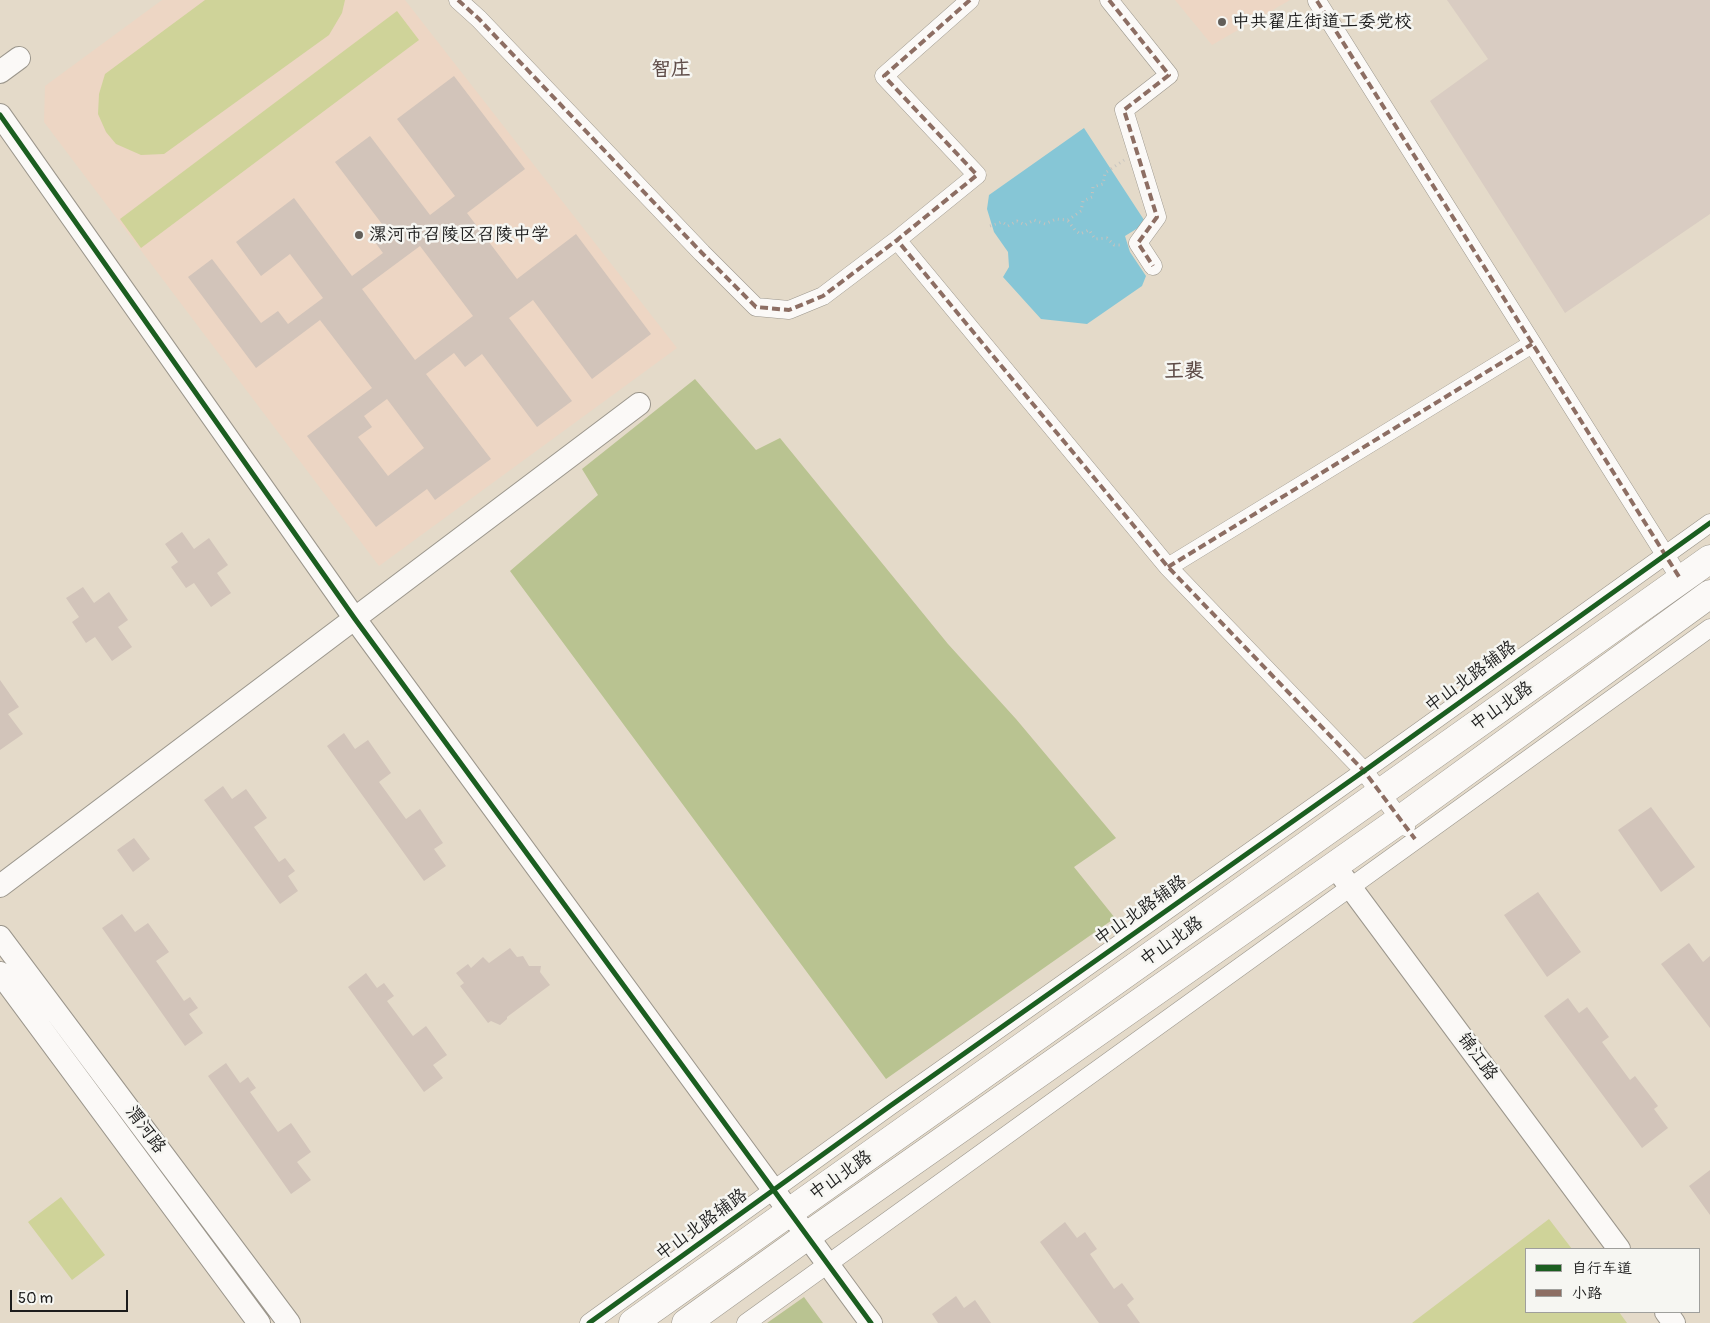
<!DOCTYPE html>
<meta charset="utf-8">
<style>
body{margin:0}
#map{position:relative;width:1710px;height:1323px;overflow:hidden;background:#e4dac9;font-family:Pangolin,"LXGW WenKai TC",sans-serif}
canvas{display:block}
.legend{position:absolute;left:1525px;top:1248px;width:175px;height:65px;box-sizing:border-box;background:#f6f6f2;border:1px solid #9f9f9c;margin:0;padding:6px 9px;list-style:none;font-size:15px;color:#1c1c1c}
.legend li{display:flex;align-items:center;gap:10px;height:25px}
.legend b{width:25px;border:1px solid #9f9f9c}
.scale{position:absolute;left:10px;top:1290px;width:118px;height:22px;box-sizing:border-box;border:2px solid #1c1c1c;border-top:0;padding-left:6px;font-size:15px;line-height:18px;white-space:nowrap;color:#1c1c1c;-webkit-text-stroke:4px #f6f6f2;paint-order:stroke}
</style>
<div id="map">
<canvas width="1710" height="1323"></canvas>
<ul class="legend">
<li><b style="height:6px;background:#1b5e20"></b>自行车道</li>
<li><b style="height:6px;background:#8d6e63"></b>小路</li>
</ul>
<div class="scale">50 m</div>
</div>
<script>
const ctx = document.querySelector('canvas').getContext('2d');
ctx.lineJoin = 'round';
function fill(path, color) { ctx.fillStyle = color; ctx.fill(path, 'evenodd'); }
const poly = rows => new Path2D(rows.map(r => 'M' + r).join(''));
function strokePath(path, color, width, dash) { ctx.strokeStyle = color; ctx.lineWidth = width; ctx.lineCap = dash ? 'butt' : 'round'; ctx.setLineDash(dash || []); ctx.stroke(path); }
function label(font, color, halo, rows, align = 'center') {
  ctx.font = font + ' Pangolin,"LXGW WenKai TC",sans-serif'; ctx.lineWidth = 5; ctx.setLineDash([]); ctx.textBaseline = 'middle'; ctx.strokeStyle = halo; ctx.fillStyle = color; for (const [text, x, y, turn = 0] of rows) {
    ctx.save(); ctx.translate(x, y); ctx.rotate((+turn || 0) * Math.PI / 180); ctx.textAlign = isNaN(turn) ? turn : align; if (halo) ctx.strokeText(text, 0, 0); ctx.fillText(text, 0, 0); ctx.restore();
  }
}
fill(poly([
 [162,0,405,0,677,348,379,566,44,122,45,86],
 [1175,0,1290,0,1212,45]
]), '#edd6c4');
fill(poly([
 [1447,0,1710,0,1710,214,1565,313,1430,101,1488,59]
]), '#d9ccc2');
fill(poly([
 [205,0,345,0,342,13,329,35,164,154,141,155,116,144,106,132,98,114,99,94,105,74],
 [397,11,419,40,141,248,120,219],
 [61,1197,105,1255,72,1280,28,1222],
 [1549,1219,1572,1249,1526,1249,1526,1312,1619,1312,1627,1323,1412,1323]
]), '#cfd399');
fill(poly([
 [695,379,756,450,780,438,948,644,1016,719,1116,838,1074,867,1115,918,886,1079,510,571,598,495,582,469],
 [804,1297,823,1323,767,1323]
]), '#b9c391');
fill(poly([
 [1084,128,1146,223,1125,236,1130,252,1146,276,1142,286,1087,324,1041,319,1003,277,1009,267,1008,252,994,232,987,209,989,195]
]), '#86c6d6');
fill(poly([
 [454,76,525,169,467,213,517,279,576,234,651,334,592,379,533,300,509,318,572,401,537,427,482,354,465,367,454,353,426,374,491,459,435,500,427,489,376,527,307,436,372,388,320,320,256,368,188,277,212,259,261,323,278,311,288,324,323,298,290,254,261,276,236,242,294,198,352,276,383,253,369,234,382,224,335,162,370,136,430,215,455,196,397,119],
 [420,246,473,316,415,360,362,289],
 [387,399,424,448,388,476,358,437,372,427,364,416],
 [182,532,194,549,209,538,228,565,217,573,231,593,211,607,194,583,186,588,171,567,178,562,165,544],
 [83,587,94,603,109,592,128,620,118,627,132,647,112,661,95,637,86,643,72,622,79,617,66,598],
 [0,680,19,707,8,714,23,734,0,750],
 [344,733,355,749,368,740,391,773,379,782,406,819,420,809,443,843,434,849,446,866,424,881,327,746],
 [223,786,232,799,246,789,267,818,254,827,279,862,285,858,295,871,288,876,298,891,280,904,204,800],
 [1651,807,1695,867,1661,892,1618,830],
 [134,838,150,859,133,872,117,850],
 [1538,892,1581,952,1547,977,1504,915],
 [122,914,135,932,148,923,169,952,156,961,184,1001,190,997,198,1008,189,1014,203,1033,185,1046,102,928],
 [1689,943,1703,962,1710,956,1710,1028,1661,964],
 [510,948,517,957,523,956,529,966,541,966,540,972,550,985,507,1017,507,1019,500,1025,491,1021,488,1023,460,986,464,983,456,973,468,964,471,968,483,957,489,963],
 [366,973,377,988,384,983,394,996,387,1001,413,1036,426,1026,447,1055,433,1065,443,1078,424,1092,348,987],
 [1568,998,1579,1013,1587,1007,1609,1037,1602,1042,1630,1080,1635,1076,1658,1106,1654,1109,1668,1128,1642,1148,1544,1016],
 [226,1063,240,1083,248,1077,256,1088,250,1092,278,1132,291,1123,311,1152,297,1162,311,1180,291,1194,208,1076],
 [1710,1170,1710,1215,1689,1186],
 [1065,1222,1077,1238,1085,1232,1097,1249,1090,1254,1114,1289,1122,1283,1134,1299,1127,1305,1140,1323,1099,1323,1040,1242],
 [956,1296,964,1308,975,1300,991,1323,938,1323,932,1314]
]), '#d2c4ba');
const minor = poly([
 [458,0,479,19,702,253,756,307,789,310,823,296,897,240],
 [970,0,884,76,977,175,897,240,1168,567,1364,771,1406,827],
 [1109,0,1169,75,1124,110,1157,217,1138,243,1153,266],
 [1317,1,1681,580],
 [1168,567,1532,344],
 [589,1323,890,1106,1364,771,1710,523],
 [746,1323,1710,628]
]);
const tertiary = poly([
 [0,72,19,58],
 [0,115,355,619,871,1323],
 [1334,865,1619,1249],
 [0,886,639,404],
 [0,937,289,1323],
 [0,973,259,1323],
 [1666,1312,1674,1323]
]);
const primary = poly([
 [633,1323,1710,559],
 [686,1323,807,1236,1401,819,1710,594]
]);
strokePath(minor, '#9b968c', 19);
strokePath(tertiary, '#9b968c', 24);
strokePath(primary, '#9b968c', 29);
strokePath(poly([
 [1068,221,1075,230,1080,234,1089,230,1095,239,1107,238,1114,245,1122,245],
 [990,226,1002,222,1008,226,1017,221,1025,225,1034,220,1045,224,1056,219,1068,220,1081,211,1083,201,1092,197,1093,187,1103,184,1105,173,1124,160]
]), '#c5c3bf', 3, [1, 4]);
strokePath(minor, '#fbf9f7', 18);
strokePath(tertiary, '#fbf9f7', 22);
strokePath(primary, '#fbf9f7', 28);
strokePath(poly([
 [458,0,479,19,702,253,756,307,789,310,823,296,897,240],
 [970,0,884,76,977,175,897,240,1168,567,1364,771,1415,839],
 [1109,0,1169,75,1124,110,1157,217,1138,243,1153,266],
 [1317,1,1681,580],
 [1168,567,1532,344]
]), '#8d6e63', 4, [8, 4]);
strokePath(poly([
 [0,115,355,619,871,1323],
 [589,1323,890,1106,1364,771,1710,523]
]), '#1b5e20', 5);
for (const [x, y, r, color] of [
 [1222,22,5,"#625e59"],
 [359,235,5,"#625e59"]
]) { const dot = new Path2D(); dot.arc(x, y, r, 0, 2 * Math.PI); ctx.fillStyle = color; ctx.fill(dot); strokePath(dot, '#f6f6f2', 2); }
label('18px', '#1c1c1c', '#f6f6f2', [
 ["中共翟庄街道工委党校",1232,22],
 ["漯河市召陵区召陵中学",369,235]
], 'left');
label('18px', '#1c1c1c', '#f6f6f2', [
 ["中山北路辅路",1471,677,-36],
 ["中山北路",1502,707,-35],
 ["中山北路辅路",1141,911,-35],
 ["中山北路",1172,942,-35],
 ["锦江路",1477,1057,53],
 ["渭河路",145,1130,53],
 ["中山北路",841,1176,-35],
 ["中山北路辅路",702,1225,-36]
]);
label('bold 20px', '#5e4c48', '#f6f6f2', [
 ["智庄",671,70],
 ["王裴",1184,372]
]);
</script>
